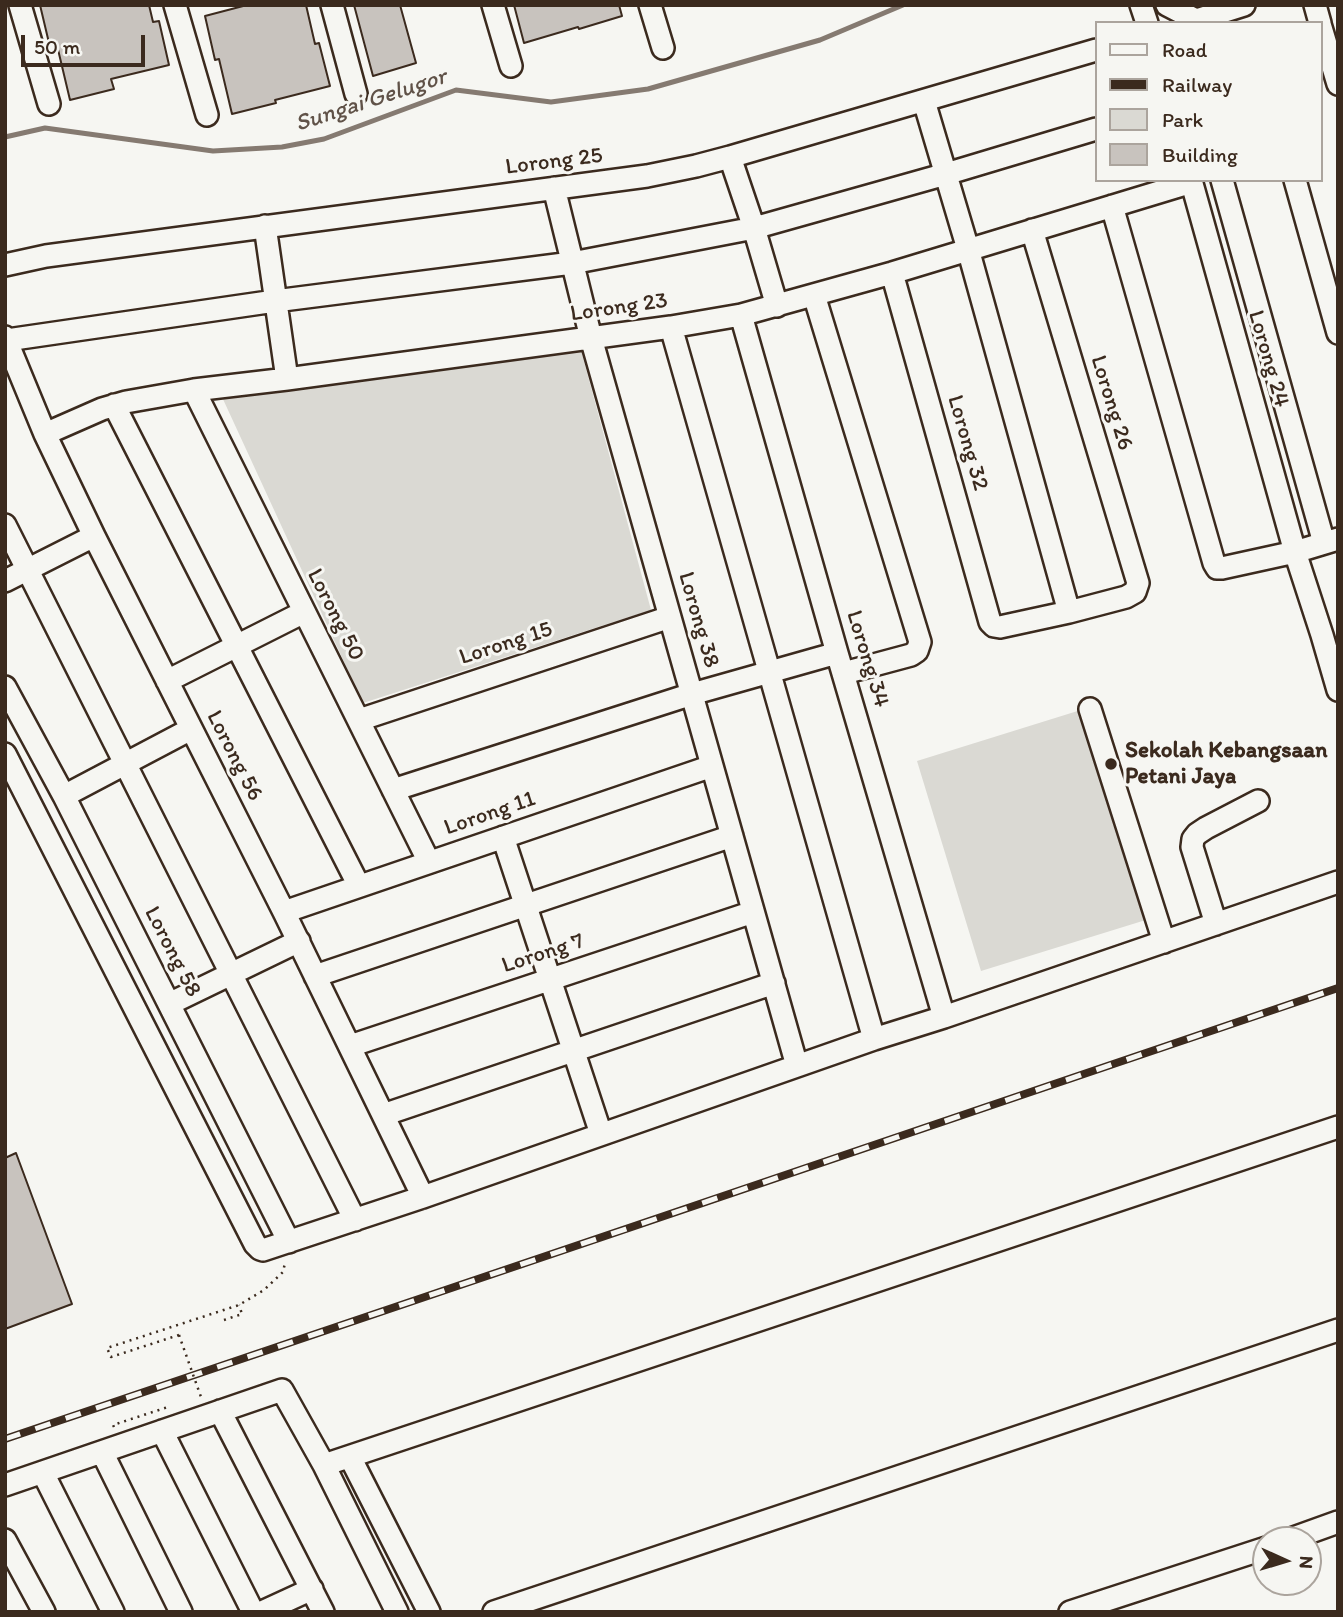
<!DOCTYPE html>
<style>
body{margin:0}
#map{position:relative;width:1343px;height:1617px;overflow:hidden;background:#f6f6f2;font-family:Itim,sans-serif}
canvas{display:block}
.frame{position:absolute;inset:0;border:7px solid #3b2a1e;pointer-events:none}
.legend{position:absolute;left:1095px;top:21px;width:228px;height:161px;box-sizing:border-box;background:#f6f6f2;border:2px solid #aba49d;margin:0;padding:9px 12px;list-style:none;font-size:21px;color:#3b2a1e}
.legend li{display:flex;align-items:center;gap:14px;height:35px}
.legend b{width:35px;border:2px solid #aba49d}
.north{position:absolute;left:1252px;top:1526px;width:70px;height:70px;box-sizing:border-box;background:#f6f6f2;border:2px solid #aba49d;border-radius:50%;rotate:94deg;font-size:19px;font-weight:700;line-height:28px;text-align:center;color:#3b2a1e}
.north::after{content:'';display:block;margin:auto;width:24px;height:32px;background:#3b2a1e;clip-path:polygon(50% 0,100% 100%,50% 72%,0 100%)}
.scale{position:absolute;left:21px;top:35px;width:124px;height:32px;box-sizing:border-box;border:4px solid #3b2a1e;border-top:0;padding-left:9px;font-size:21px;line-height:24px;white-space:nowrap;color:#3b2a1e;-webkit-text-stroke:5px #f6f6f2;paint-order:stroke}
</style>
<div id="map">
<canvas width="1343" height="1617"></canvas>
<div class="frame"></div>
<ul class="legend">
<li><b style="height:9px;background:#f6f6f2"></b>Road</li>
<li><b style="height:9px;background:#3b2a1e"></b>Railway</li>
<li><b style="height:19px;background:#dad9d3"></b>Park</li>
<li><b style="height:19px;background:#c8c3be"></b>Building</li>
</ul>
<div class="north">N</div>
<div class="scale">50 m</div>
</div>
<script>
const ctx = document.querySelector('canvas').getContext('2d');
ctx.lineJoin = 'round';
function fill(path, color) { ctx.fillStyle = color; ctx.fill(path, 'evenodd'); }
const poly = rows => new Path2D(rows.map(r => 'M' + r).join(''));
function strokePath(path, color, width, dash) { ctx.strokeStyle = color; ctx.lineWidth = width; ctx.lineCap = dash ? 'butt' : 'round'; ctx.setLineDash(dash || []); ctx.stroke(path); }
function label(font, color, halo, rows, align = 'center') {
  ctx.font = font + ' Itim,sans-serif'; ctx.lineWidth = 6; ctx.setLineDash([]); ctx.textBaseline = 'middle'; ctx.strokeStyle = halo; ctx.fillStyle = color; for (const [text, x, y, turn = 0] of rows) {
    ctx.save(); ctx.translate(x, y); ctx.rotate((+turn || 0) * Math.PI / 180); ctx.textAlign = isNaN(turn) ? turn : align; if (halo) ctx.strokeText(text, 0, 0); ctx.fillText(text, 0, 0); ctx.restore();
  }
}
fill(poly([
 [581,350,651,610,363,703,222,397],
 [1084,709,1149,919,981,971,917,761]
]), '#dad9d3');
strokePath(poly([
 [5,137,45,128,213,151,282,147,324,139,456,90,551,102,648,89,820,40,903,5]
]), '#857a71', 5);
const building = poly([
 [40,5,149,5,153,22,159,21,169,65,111,79,114,89,70,100,56,41,49,43,40,5],
 [247,5,306,5,315,44,319,43,330,86,275,100,276,103,232,114,219,59,215,60,205,16,247,5],
 [354,5,400,5,416,63,373,76,354,5],
 [514,5,619,5,622,16,579,29,578,27,524,43,514,5],
 [16,1153,72,1304,5,1329,5,1158,16,1153]
]);
fill(building, '#c8c3be');
strokePath(building, '#3b2a1e', 2);
const minor = poly([
 [20,5,49,104],
 [175,5,207,115],
 [332,5,356,94],
 [493,5,511,66],
 [650,5,663,48],
 [1141,5,1147,23],
 [1167,5,1196,20],
 [1315,5,1320,23],
 [1187,23,1244,5],
 [1320,24,1338,84],
 [924,101,968,249,1069,612],
 [730,157,754,228,777,306],
 [1191,180,1295,552,1322,635,1338,690],
 [1222,180,1324,543],
 [1295,180,1338,333],
 [554,188,591,338,797,1066],
 [1112,206,1214,563,1217,568,1222,568,1295,552,1338,539],
 [265,226,287,379],
 [5,265,46,256,647,176,696,166,730,157,1096,50],
 [892,273,990,622,994,626,1000,627,1069,612,1126,597,1135,592,1138,583,1032,230],
 [814,295,920,642,917,651,911,655,844,673],
 [741,315,837,653,944,1017],
 [671,327,874,1039],
 [5,337,45,434,94,536,284,912,423,1197],
 [7,340,275,301,572,263,754,228,946,174,1096,129],
 [194,390,429,862],
 [114,405,359,886],
 [45,434,102,409,126,402,194,390,287,379,671,327,741,315,892,273,1192,182],
 [5,525,355,1220],
 [5,581,94,536],
 [167,681,304,612],
 [5,687,64,796,289,1242],
 [1090,709,1164,942],
 [359,720,670,617],
 [5,754,255,1244,260,1249,263,1250,423,1197,874,1039,944,1017,1338,882],
 [393,790,692,694,837,653],
 [64,796,191,729],
 [503,837,601,1134],
 [284,912,712,766],
 [1216,924,1192,847,1193,839,1197,834,1206,828,1258,801],
 [315,976,732,836],
 [169,1004,299,941],
 [350,1046,753,912],
 [383,1115,774,983],
 [220,1411,323,1612],
 [162,1431,253,1612],
 [102,1452,181,1612],
 [350,1457,429,1612],
 [324,1465,1338,1127],
 [43,1473,113,1612],
 [5,1485,282,1390,324,1465,397,1612],
 [5,1540,44,1612],
 [1288,1540,1338,1522],
 [262,1612,312,1589],
 [494,1612,1338,1330],
 [1070,1612,1266,1548]
]);
strokePath(minor, '#3b2a1e', 26);
strokePath(poly([
 [224,1320,242,1314,239,1305],
 [179,1335,111,1357,107,1348,239,1305,264,1290,283,1272,285,1263],
 [114,1427,113,1425,168,1407]
]), '#3b2a1e', 2.5, [2, 5]);
strokePath(minor, '#f6f6f2', 21);
const rail = poly([
 [5,1439,1338,988]
]);
strokePath(rail, '#3b2a1e', 8);
strokePath(rail, '#f6f6f2', 5, [16]);
strokePath(poly([
 [179,1335,201,1397]
]), '#3b2a1e', 2.5, [2, 5]);
for (const [x, y, r, color] of [
 [1111,764,7,"#3b2a1e"]
]) { const dot = new Path2D(); dot.arc(x, y, r, 0, 2 * Math.PI); ctx.fillStyle = color; ctx.fill(dot); strokePath(dot, '#f6f6f2', 2.5); }
label('23px', '#3b2a1e', '#f6f6f2', [
 ["Lorong 25",554,162,-7],
 ["Lorong 23",619,308,-8],
 ["Lorong 24",1268,359,74],
 ["Lorong 26",1111,403,73],
 ["Lorong 32",967,443,74],
 ["Lorong 50",335,615,63],
 ["Lorong 38",698,620,74],
 ["Lorong 15",506,644,-18],
 ["Lorong 34",867,659,73],
 ["Lorong 56",234,756,63],
 ["Lorong 11",490,814,-19],
 ["Lorong 58",172,952,63],
 ["Lorong 7",543,954,-18]
]);
label('bold 23px', '#3b2a1e', '#f6f6f2', [
 ["Sekolah Kebangsaan",1125,751],
 ["Petani Jaya",1125,777]
], 'left');
label('italic 24px', '#605248', '#f6f6f2', [
 ["Sungai Gelugor",371,101,-18]
]);
</script>
